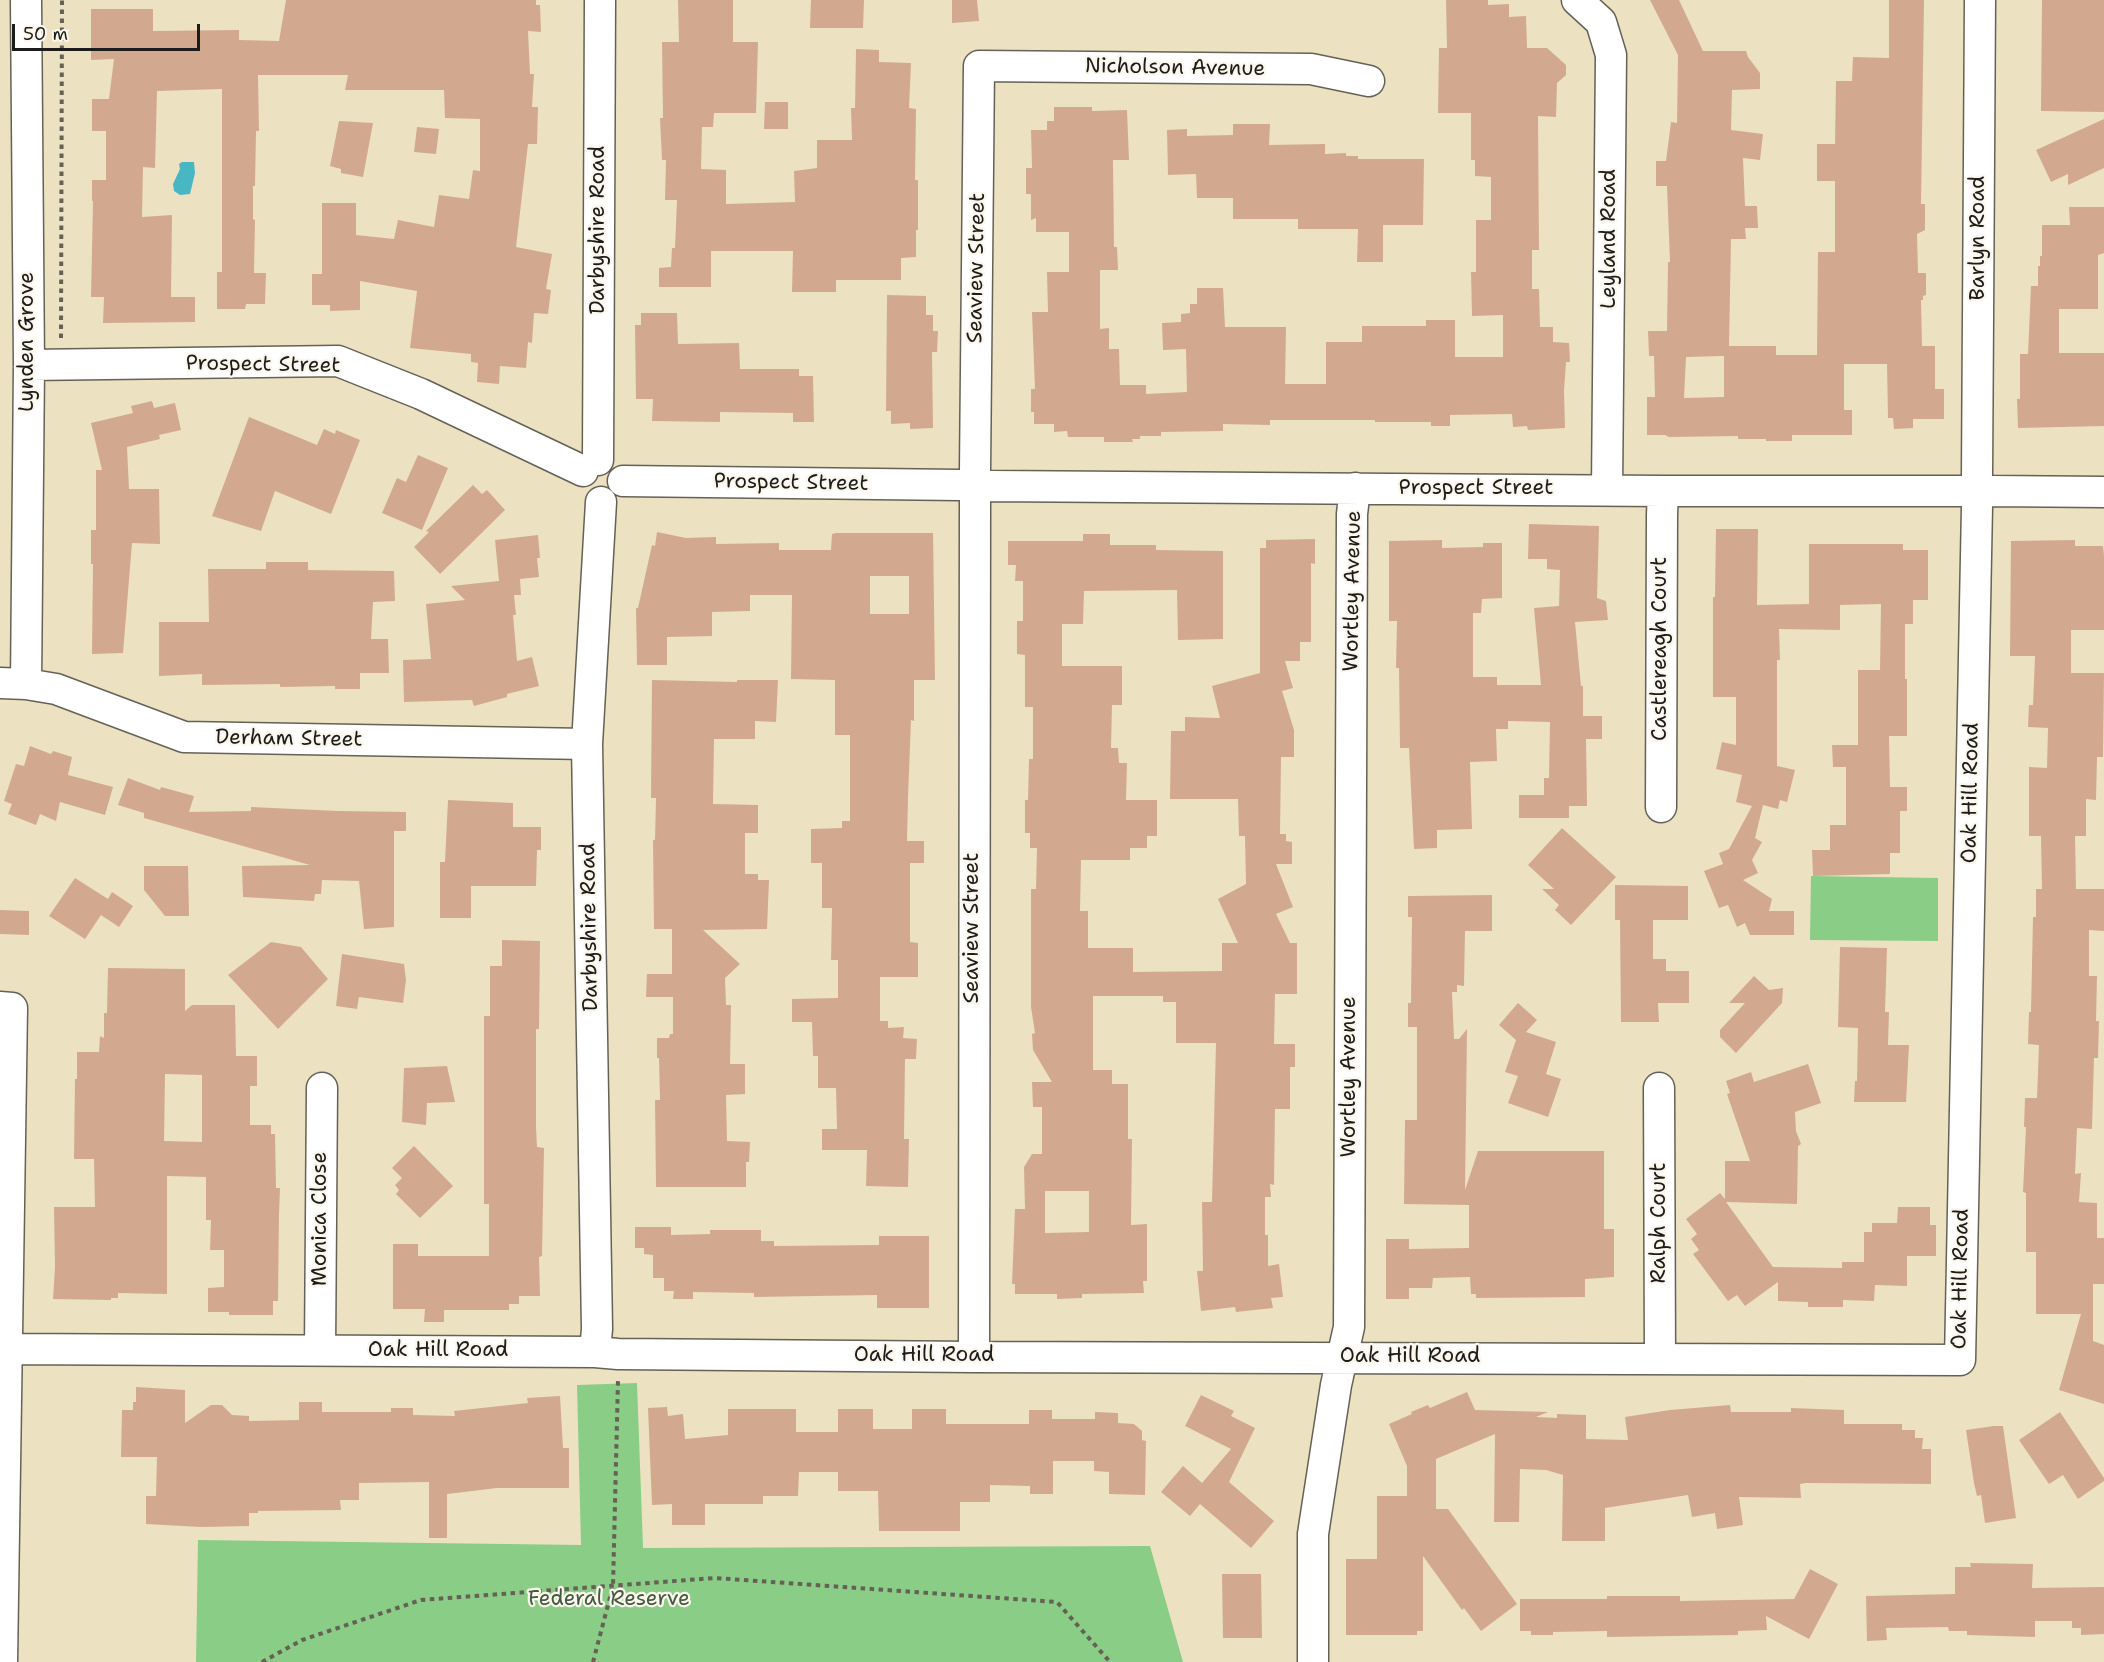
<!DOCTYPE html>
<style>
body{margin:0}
#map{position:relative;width:2104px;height:1662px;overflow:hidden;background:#ece2c2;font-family:"Shantell Sans",sans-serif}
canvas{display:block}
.scale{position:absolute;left:12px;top:24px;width:188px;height:27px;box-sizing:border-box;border:3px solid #1c1c1c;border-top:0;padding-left:8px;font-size:18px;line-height:21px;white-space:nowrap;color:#1c1c1c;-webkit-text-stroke:4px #fbf7ec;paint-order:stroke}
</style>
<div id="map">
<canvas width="2104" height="1662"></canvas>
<div class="scale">50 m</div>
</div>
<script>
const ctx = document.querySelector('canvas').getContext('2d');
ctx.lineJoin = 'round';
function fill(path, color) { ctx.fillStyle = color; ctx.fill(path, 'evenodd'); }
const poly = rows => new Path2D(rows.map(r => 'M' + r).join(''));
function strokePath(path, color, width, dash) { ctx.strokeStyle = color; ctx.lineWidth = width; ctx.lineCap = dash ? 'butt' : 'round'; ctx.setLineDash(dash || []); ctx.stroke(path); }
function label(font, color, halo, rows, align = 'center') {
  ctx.font = font + ' "Shantell Sans",sans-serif'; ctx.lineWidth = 4.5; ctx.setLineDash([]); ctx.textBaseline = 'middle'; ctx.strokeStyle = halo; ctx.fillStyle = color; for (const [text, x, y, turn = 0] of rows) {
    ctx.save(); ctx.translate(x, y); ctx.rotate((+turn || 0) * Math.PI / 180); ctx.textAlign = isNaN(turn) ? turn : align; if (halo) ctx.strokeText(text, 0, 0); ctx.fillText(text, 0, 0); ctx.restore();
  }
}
fill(poly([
 [1811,876,1938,878,1938,941,1810,940],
 [637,1383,643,1548,1150,1546,1183,1662,196,1662,198,1540,581,1545,577,1385]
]), '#89cd86');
fill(poly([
 [182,162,194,162,195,173,190,194,180,195,174,191,173,184,180,169,179,164]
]), '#49b7c3');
fill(poly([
 [286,0,536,0,536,5,540,5,541,32,528,31,530,74,534,74,532,107,538,107,537,144,528,144,516,247,552,254,546,289,551,290,548,314,534,313,532,343,528,342,526,368,500,366,499,384,477,382,478,363,471,362,471,354,410,348,417,291,360,281,360,310,330,311,330,305,312,305,312,274,322,274,322,203,356,203,356,235,394,239,398,220,434,227,439,195,469,199,473,170,480,171,480,119,445,118,444,90,345,90,348,75,258,75,259,131,256,131,255,186,253,186,253,219,255,220,254,273,266,273,265,304,246,304,245,309,217,309,217,272,222,272,222,89,157,91,155,168,143,167,142,217,172,215,171,297,195,297,195,322,103,323,104,297,91,297,93,201,92,201,92,180,106,180,106,131,92,131,92,99,109,99,114,59,91,60,91,9,153,9,153,31,239,30,239,40,279,41],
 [678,0,733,0,733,42,758,42,756,113,714,113,713,127,702,127,701,169,726,170,726,204,795,202,794,171,817,168,817,140,852,140,851,108,855,108,856,49,879,50,879,62,911,63,909,108,916,109,915,180,918,180,918,230,916,230,916,257,901,258,901,280,836,280,836,292,792,292,793,251,711,251,711,287,659,287,659,268,671,267,672,248,675,248,677,200,665,200,666,160,662,160,660,118,663,118,662,42,679,42],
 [811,0,864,0,863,28,810,28],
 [952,0,977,0,979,21,952,23],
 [1446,0,1488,0,1488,5,1509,4,1509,17,1526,16,1527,48,1547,48,1566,65,1566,75,1557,83,1556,117,1538,116,1539,250,1532,250,1532,289,1539,289,1540,327,1553,327,1553,342,1569,343,1570,362,1566,362,1564,391,1565,428,1528,430,1527,426,1513,427,1512,414,1450,415,1450,426,1431,426,1431,422,1375,422,1375,420,1270,420,1270,425,1223,424,1223,431,1161,432,1161,436,1140,436,1140,439,1132,439,1133,442,1104,442,1104,437,1068,437,1067,431,1054,432,1054,424,1034,424,1034,412,1031,412,1031,389,1035,389,1032,312,1048,312,1047,272,1069,272,1069,232,1036,232,1036,218,1031,220,1031,194,1026,194,1026,168,1032,168,1031,130,1047,130,1047,121,1054,121,1054,107,1092,107,1092,111,1127,110,1129,160,1113,160,1114,247,1117,247,1118,270,1100,270,1100,329,1109,328,1109,349,1119,349,1120,385,1146,385,1146,394,1187,392,1186,349,1163,350,1162,323,1181,322,1181,314,1190,313,1190,304,1197,304,1197,288,1223,288,1225,327,1286,327,1285,384,1326,384,1326,342,1362,342,1362,326,1426,326,1426,320,1455,320,1455,357,1503,357,1503,315,1472,316,1471,272,1476,272,1476,220,1491,220,1491,177,1475,176,1475,160,1471,160,1471,113,1438,113,1439,48,1447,48],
 [1650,0,1679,0,1703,51,1746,51,1748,57,1760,73,1760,89,1732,90,1731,130,1763,134,1760,160,1743,158,1745,206,1757,206,1758,228,1745,228,1746,239,1731,239,1729,346,1776,346,1776,355,1817,355,1818,252,1835,252,1835,181,1817,181,1817,144,1835,144,1836,81,1852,81,1853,57,1889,58,1889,0,1924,0,1921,204,1925,204,1925,230,1917,234,1918,273,1926,273,1926,295,1923,296,1923,300,1921,300,1922,346,1935,346,1935,389,1944,389,1944,419,1913,419,1913,428,1894,429,1893,418,1888,418,1887,364,1844,364,1844,410,1852,410,1852,435,1792,435,1792,441,1766,441,1766,439,1738,439,1738,436,1669,437,1665,435,1647,435,1647,397,1655,397,1654,356,1649,356,1648,331,1667,331,1668,262,1670,262,1667,186,1656,186,1656,161,1666,161,1671,122,1677,123,1678,55],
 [1724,356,1724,397,1684,398,1686,357],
 [2042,0,2104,0,2104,112,2041,111],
 [765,102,788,102,788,129,764,129],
 [2104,119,2104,168,2068,185,2068,174,2051,182,2036,150],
 [339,121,373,123,363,177,341,173,341,169,330,166],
 [1233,124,1270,124,1269,145,1325,144,1325,154,1346,153,1346,156,1358,156,1358,159,1424,159,1423,225,1383,225,1383,262,1357,262,1358,229,1298,229,1298,219,1233,219,1233,198,1197,198,1196,174,1168,175,1167,130,1187,129,1187,136,1233,135],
 [417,127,439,129,436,154,414,152],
 [2069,207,2104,207,2104,253,2098,255,2098,309,2059,309,2059,353,2104,353,2104,426,2018,428,2017,399,2020,399,2020,354,2028,354,2031,286,2038,286,2038,266,2040,266,2040,256,2042,256,2042,225,2070,225],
 [887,295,926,296,926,315,933,315,933,331,938,331,937,352,932,352,933,428,910,429,910,423,891,424,891,411,886,411],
 [641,313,677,313,678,344,739,343,740,369,799,369,799,376,813,376,814,422,793,422,793,413,720,412,720,422,652,421,653,399,636,399,635,325,641,325],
 [152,401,154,408,175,403,181,430,159,435,160,439,127,447,129,489,159,489,160,544,132,543,123,653,92,654,93,564,91,564,91,530,96,530,96,470,102,470,91,423,133,413,131,406],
 [249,417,317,445,324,429,335,434,336,430,360,440,331,514,275,491,261,531,212,516],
 [418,455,448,468,422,530,382,513,397,478,406,482],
 [473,485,482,494,487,490,505,510,440,574,414,547,429,532,426,531],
 [1529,524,1599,526,1597,598,1606,601,1608,620,1575,622,1581,686,1583,686,1583,716,1602,716,1602,739,1586,739,1587,806,1569,806,1569,818,1519,818,1519,795,1544,795,1544,778,1549,778,1550,722,1508,721,1508,729,1496,729,1497,761,1470,762,1472,829,1437,830,1437,848,1414,849,1409,748,1400,748,1399,668,1396,668,1397,621,1389,621,1389,541,1442,540,1442,548,1483,547,1483,543,1502,543,1502,598,1482,599,1481,613,1473,613,1473,677,1497,677,1497,685,1541,685,1534,608,1559,606,1560,570,1547,569,1547,559,1528,559],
 [1716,529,1758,529,1757,605,1809,604,1809,544,1903,544,1903,550,1928,550,1928,600,1913,600,1913,624,1905,624,1905,679,1907,679,1907,736,1889,736,1890,787,1907,787,1907,811,1900,811,1900,853,1890,853,1890,874,1813,876,1812,850,1830,850,1830,825,1846,825,1846,767,1833,767,1832,745,1858,745,1858,670,1880,670,1881,604,1840,605,1840,630,1779,629,1780,660,1777,660,1777,766,1795,770,1787,802,1780,800,1778,809,1763,805,1755,838,1762,842,1752,860,1758,873,1743,880,1772,899,1769,911,1794,911,1794,935,1750,935,1745,923,1737,927,1728,905,1719,908,1704,871,1723,864,1719,853,1729,849,1752,806,1736,802,1742,775,1716,769,1722,742,1736,745,1736,697,1713,697,1713,597,1715,597],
 [657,532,686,538,716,537,716,544,779,543,779,550,831,550,832,534,836,533,933,533,935,680,914,680,914,721,911,720,908,797,907,841,924,841,924,863,910,863,910,942,918,943,918,977,880,977,880,1021,888,1021,888,1028,904,1027,903,1038,917,1039,916,1059,905,1059,904,1139,909,1139,908,1187,866,1186,867,1150,822,1150,822,1129,837,1129,836,1088,818,1088,818,1056,813,1056,812,1022,792,1022,792,999,838,998,838,960,831,960,832,908,822,908,822,863,811,863,811,829,842,828,842,821,850,821,850,735,835,735,835,680,791,679,792,595,750,595,750,611,712,612,712,636,667,637,667,665,637,665,636,608,638,608,652,545,655,546],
 [870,576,909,576,909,614,870,614],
 [1083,534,1110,534,1110,545,1156,545,1156,550,1223,551,1223,639,1178,640,1177,590,1084,591,1083,624,1062,624,1062,666,1122,666,1122,705,1112,705,1111,748,1118,748,1119,763,1127,763,1126,800,1157,800,1157,836,1147,836,1147,848,1130,848,1130,860,1081,860,1080,911,1088,911,1088,948,1133,948,1133,972,1222,971,1222,943,1238,943,1218,899,1246,884,1245,836,1239,836,1238,799,1170,799,1171,731,1185,731,1185,717,1220,718,1212,686,1260,673,1260,548,1266,548,1266,540,1315,539,1315,564,1311,563,1311,642,1300,642,1300,661,1285,661,1293,688,1282,691,1294,730,1294,757,1281,757,1280,834,1286,834,1286,841,1292,842,1292,864,1276,864,1293,907,1276,914,1290,943,1297,943,1297,994,1275,994,1274,1044,1295,1044,1295,1067,1290,1067,1290,1109,1275,1109,1274,1185,1270,1184,1271,1197,1265,1197,1265,1235,1268,1235,1268,1266,1279,1264,1283,1297,1271,1298,1273,1308,1236,1312,1235,1307,1201,1311,1197,1271,1203,1271,1202,1202,1212,1202,1216,1043,1176,1043,1176,1002,1163,1002,1163,996,1093,996,1093,1070,1112,1070,1112,1084,1128,1084,1128,1139,1132,1139,1131,1225,1147,1224,1147,1281,1143,1281,1144,1293,1082,1294,1082,1298,1057,1299,1057,1294,1015,1294,1015,1284,1012,1284,1015,1209,1025,1209,1024,1167,1032,1154,1042,1154,1042,1107,1033,1107,1032,1082,1052,1082,1033,1050,1032,1034,1035,1033,1031,1007,1031,889,1036,889,1037,848,1030,848,1030,833,1025,833,1025,800,1028,800,1029,759,1033,759,1033,707,1025,707,1025,655,1017,654,1017,621,1023,621,1023,581,1015,581,1016,565,1008,565,1008,541,1083,541],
 [1045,1191,1089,1191,1089,1232,1045,1233],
 [538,535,540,558,537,558,539,577,520,579,521,595,514,595,516,615,513,615,517,661,532,657,539,686,507,694,507,697,474,706,472,700,404,702,403,660,431,659,426,604,465,600,451,586,499,581,495,540],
 [2075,540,2075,546,2103,546,2104,556,2104,630,2071,630,2071,673,2104,673,2103,757,2097,757,2096,800,2086,799,2086,836,2075,836,2076,889,2104,889,2104,931,2089,930,2089,976,2097,976,2096,1021,2099,1021,2098,1058,2094,1058,2092,1129,2077,1128,2075,1174,2081,1173,2079,1202,2097,1203,2097,1238,2104,1238,2104,1284,2093,1284,2093,1341,2104,1345,2104,1404,2059,1390,2081,1314,2036,1314,2036,1252,2026,1252,2026,1193,2023,1192,2026,1127,2024,1127,2025,1098,2037,1098,2039,1045,2028,1044,2029,1012,2031,1012,2033,917,2036,917,2036,889,2042,889,2041,836,2029,836,2029,767,2047,768,2048,728,2028,727,2029,705,2033,705,2035,656,2010,656,2011,541],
 [266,562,308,562,308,570,394,571,395,601,373,602,371,639,388,639,389,673,360,673,360,689,335,689,335,686,280,687,280,684,202,685,202,674,159,676,159,622,209,622,208,569,266,569],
 [652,680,737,682,737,680,778,680,776,722,755,721,755,739,714,739,713,804,758,805,758,833,745,833,745,874,758,874,758,880,769,880,767,929,703,930,740,964,725,978,726,1005,731,1005,730,1064,745,1064,745,1094,726,1095,727,1141,750,1142,749,1162,746,1162,746,1187,656,1187,655,1100,660,1100,659,1058,657,1058,657,1038,669,1038,670,1034,673,1034,673,997,646,997,647,974,672,974,672,929,654,929,653,840,655,840,656,798,651,798],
 [30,746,51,754,53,751,72,757,68,775,113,787,105,815,60,802,56,821,40,814,36,825,8,814,12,804,4,801,16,764,24,766],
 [128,778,160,790,161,787,194,796,189,812,251,811,251,807,338,811,406,812,406,831,394,831,394,927,364,929,359,881,322,880,321,894,315,894,314,901,243,897,242,866,310,865,144,818,144,813,118,805],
 [448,800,513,803,513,827,541,827,541,850,537,850,536,886,471,886,471,918,440,918,440,862,445,862],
 [1562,828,1616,877,1571,925,1555,910,1559,905,1542,889,1554,889,1528,865],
 [144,866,188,866,189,916,165,916,144,890],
 [75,878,108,899,112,892,133,906,119,927,101,915,85,939,49,916],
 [1615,885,1688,886,1688,920,1653,920,1653,959,1666,959,1666,971,1689,971,1689,1003,1658,1003,1659,1022,1621,1022,1620,920,1615,920],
 [1492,895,1492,931,1465,931,1464,986,1457,985,1457,992,1452,992,1454,1039,1459,1039,1467,1029,1465,1190,1478,1151,1604,1151,1604,1229,1614,1229,1614,1277,1585,1279,1585,1297,1476,1298,1476,1294,1471,1294,1470,1277,1433,1278,1432,1288,1409,1288,1409,1299,1386,1299,1386,1239,1409,1239,1409,1249,1469,1248,1469,1205,1404,1204,1405,1120,1417,1120,1417,1027,1408,1027,1408,1003,1411,1003,1412,917,1408,917,1408,896],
 [0,910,29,911,29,935,0,934],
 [502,940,540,941,539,1029,536,1029,536,1127,537,1147,544,1148,542,1256,539,1257,540,1296,519,1296,519,1304,509,1304,509,1310,444,1310,444,1322,424,1322,425,1309,393,1309,393,1244,418,1244,418,1256,489,1256,489,1204,484,1204,484,1016,490,1016,490,966,502,966],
 [271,942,301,947,328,979,278,1029,228,975],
 [1840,947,1887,948,1885,1012,1889,1012,1888,1045,1909,1045,1906,1102,1854,1102,1855,1081,1857,1081,1858,1028,1838,1027],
 [342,954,404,964,406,980,403,1003,359,997,357,1009,336,1006],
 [108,968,185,969,185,1011,192,1005,235,1005,236,1056,257,1056,257,1086,250,1086,250,1125,271,1125,271,1134,275,1134,276,1188,280,1188,279,1214,278,1301,273,1301,273,1315,229,1315,229,1312,208,1312,208,1288,224,1287,224,1250,210,1250,211,1220,206,1220,206,1177,167,1176,167,1294,118,1293,118,1298,111,1298,111,1300,53,1299,55,1267,54,1207,95,1207,94,1159,74,1159,75,1079,77,1079,77,1052,99,1052,100,1036,104,1038,104,1013,107,1013],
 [165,1074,202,1075,202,1142,164,1141],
 [1754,976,1769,990,1783,988,1782,1003,1736,1053,1720,1037,1720,1030,1745,1003,1729,1003],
 [1518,1003,1537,1020,1526,1032,1556,1042,1546,1074,1561,1079,1548,1117,1508,1103,1518,1076,1505,1072,1516,1040,1499,1025],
 [1808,1064,1821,1103,1795,1112,1796,1131,1801,1144,1798,1146,1797,1204,1726,1202,1773,1267,1842,1268,1842,1262,1864,1262,1864,1232,1872,1232,1872,1223,1897,1223,1898,1207,1930,1207,1930,1225,1936,1225,1936,1256,1907,1256,1907,1286,1875,1285,1874,1301,1843,1300,1843,1307,1808,1307,1808,1302,1778,1301,1778,1282,1745,1306,1737,1295,1728,1301,1693,1254,1699,1250,1691,1239,1697,1234,1686,1219,1720,1193,1725,1199,1725,1161,1750,1161,1727,1094,1730,1093,1726,1081,1751,1072,1754,1082],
 [447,1066,455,1102,427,1103,426,1125,402,1122,404,1068],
 [414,1146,453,1186,420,1218,396,1194,399,1190,395,1185,402,1178,392,1168],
 [635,1227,671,1227,671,1235,710,1234,710,1230,761,1230,761,1241,774,1241,774,1246,879,1245,879,1236,929,1236,929,1308,877,1308,877,1295,754,1297,754,1293,693,1292,693,1299,673,1299,674,1291,664,1291,664,1278,653,1278,653,1255,644,1254,644,1248,635,1248],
 [136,1387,185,1390,185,1423,211,1405,222,1405,232,1415,249,1416,249,1421,299,1420,299,1402,322,1402,322,1412,391,1412,391,1408,413,1408,413,1415,455,1416,454,1411,528,1403,527,1398,560,1396,563,1448,569,1448,569,1488,497,1488,447,1494,447,1538,429,1538,429,1482,359,1483,359,1500,340,1500,341,1510,258,1511,258,1513,249,1513,249,1526,201,1527,146,1524,146,1496,156,1496,157,1457,121,1457,122,1410,133,1410,133,1402,136,1402],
 [1467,1392,1475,1410,1548,1412,1536,1417,1557,1418,1557,1414,1586,1415,1586,1439,1628,1440,1625,1417,1670,1410,1730,1405,1731,1412,1791,1412,1791,1408,1844,1410,1844,1424,1902,1424,1902,1430,1915,1430,1915,1438,1923,1438,1922,1449,1931,1449,1931,1484,1806,1483,1800,1484,1801,1498,1739,1497,1743,1525,1717,1529,1715,1513,1692,1517,1688,1495,1605,1508,1605,1541,1562,1541,1563,1475,1546,1470,1520,1469,1519,1522,1494,1522,1495,1434,1436,1459,1436,1509,1448,1509,1517,1604,1481,1631,1464,1608,1462,1610,1423,1556,1423,1631,1417,1631,1417,1635,1346,1635,1346,1559,1377,1559,1377,1496,1407,1496,1407,1466,1389,1424,1412,1414,1411,1412,1428,1405,1430,1408],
 [1201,1395,1234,1411,1231,1416,1255,1428,1229,1482,1274,1521,1251,1548,1200,1504,1190,1516,1161,1492,1183,1466,1202,1483,1231,1449,1185,1426],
 [667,1407,668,1416,683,1414,685,1439,728,1435,728,1409,796,1409,796,1432,838,1432,838,1409,873,1409,873,1429,912,1429,912,1409,946,1409,946,1424,1029,1424,1029,1410,1052,1410,1052,1419,1095,1419,1095,1412,1118,1413,1118,1423,1134,1424,1142,1431,1142,1440,1146,1441,1145,1495,1109,1494,1109,1472,1094,1471,1094,1461,1053,1461,1053,1494,1030,1494,1030,1486,990,1485,990,1502,960,1502,960,1531,879,1531,878,1491,838,1491,838,1472,799,1472,798,1496,763,1496,763,1504,705,1504,705,1525,672,1525,672,1504,652,1505,648,1408],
 [2060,1412,2104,1478,2104,1481,2078,1499,2063,1475,2049,1484,2019,1440],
 [1994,1426,2003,1426,2016,1518,1985,1523,1981,1495,1977,1496,1974,1483,1966,1430],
 [1970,1563,2033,1564,2032,1588,2104,1587,2104,1634,2081,1635,2081,1628,2072,1628,2072,1621,2035,1621,2035,1637,1967,1635,1967,1631,1949,1631,1948,1627,1886,1628,1887,1640,1867,1641,1866,1596,1955,1594,1955,1567,1971,1567],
 [1810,1569,1838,1584,1809,1639,1766,1616,1767,1630,1738,1631,1738,1635,1607,1637,1607,1631,1553,1632,1553,1635,1531,1635,1531,1631,1520,1631,1520,1599,1607,1599,1607,1596,1680,1596,1680,1601,1794,1599],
 [1222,1574,1261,1574,1262,1638,1223,1638]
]), '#d2a98f');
const minor = poly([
 [1577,0,1601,22,1611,55,1607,490],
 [29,365,338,361,421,394,583,471],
 [598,460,600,0],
 [975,470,979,66,1311,69,1369,81],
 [1977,476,1980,0],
 [623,481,960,485],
 [990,486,1663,491,1962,491],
 [1992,491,2104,492],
 [0,683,26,684,56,689,184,737,587,744],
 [26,684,29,365,26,0],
 [1661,807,1662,515,1663,491],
 [0,1007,12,1008,2,1662],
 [1659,1088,1660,1358],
 [6,1349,595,1352,618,1354,974,1357,1960,1360,1977,506],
 [320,1350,322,1088],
 [595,1352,597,1329,587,744,601,502],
 [974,1357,975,500],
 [1313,1662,1313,1534,1336,1385,1349,1327,1352,514,1355,488]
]);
strokePath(minor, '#656156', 33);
strokePath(poly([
 [61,338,62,0],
 [262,1662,302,1640,421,1600,715,1578,1057,1602,1110,1662],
 [593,1662,613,1586,618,1380]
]), '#656156', 4, [4.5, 4.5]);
strokePath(minor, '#fff', 30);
label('21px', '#1c1c1c', '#fbf7ec', [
 ["Nicholson Avenue",1175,68,1],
 ["Darbyshire Road",599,230,-90],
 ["Barlyn Road",1979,238,-90],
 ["Leyland Road",1610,239,-90],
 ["Seaview Street",977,268,-89],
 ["Lynden Grove",28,342,-90],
 ["Prospect Street",263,365,1],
 ["Prospect Street",791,483,1],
 ["Prospect Street",1476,489],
 ["Wortley Avenue",1353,591,-89],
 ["Castlereagh Court",1661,649,-90],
 ["Derham Street",289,739,1],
 ["Oak Hill Road",1971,793,-89],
 ["Darbyshire Road",590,927,-91],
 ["Seaview Street",973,928,-90],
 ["Wortley Avenue",1350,1077,-90],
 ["Monica Close",321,1219,-90],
 ["Ralph Court",1660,1223,-90],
 ["Oak Hill Road",1961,1279,-89],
 ["Oak Hill Road",438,1351],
 ["Oak Hill Road",924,1356],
 ["Oak Hill Road",1410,1357]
]);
label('21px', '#425a41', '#fbf7ec', [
 ["Federal Reserve",609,1600]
]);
</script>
